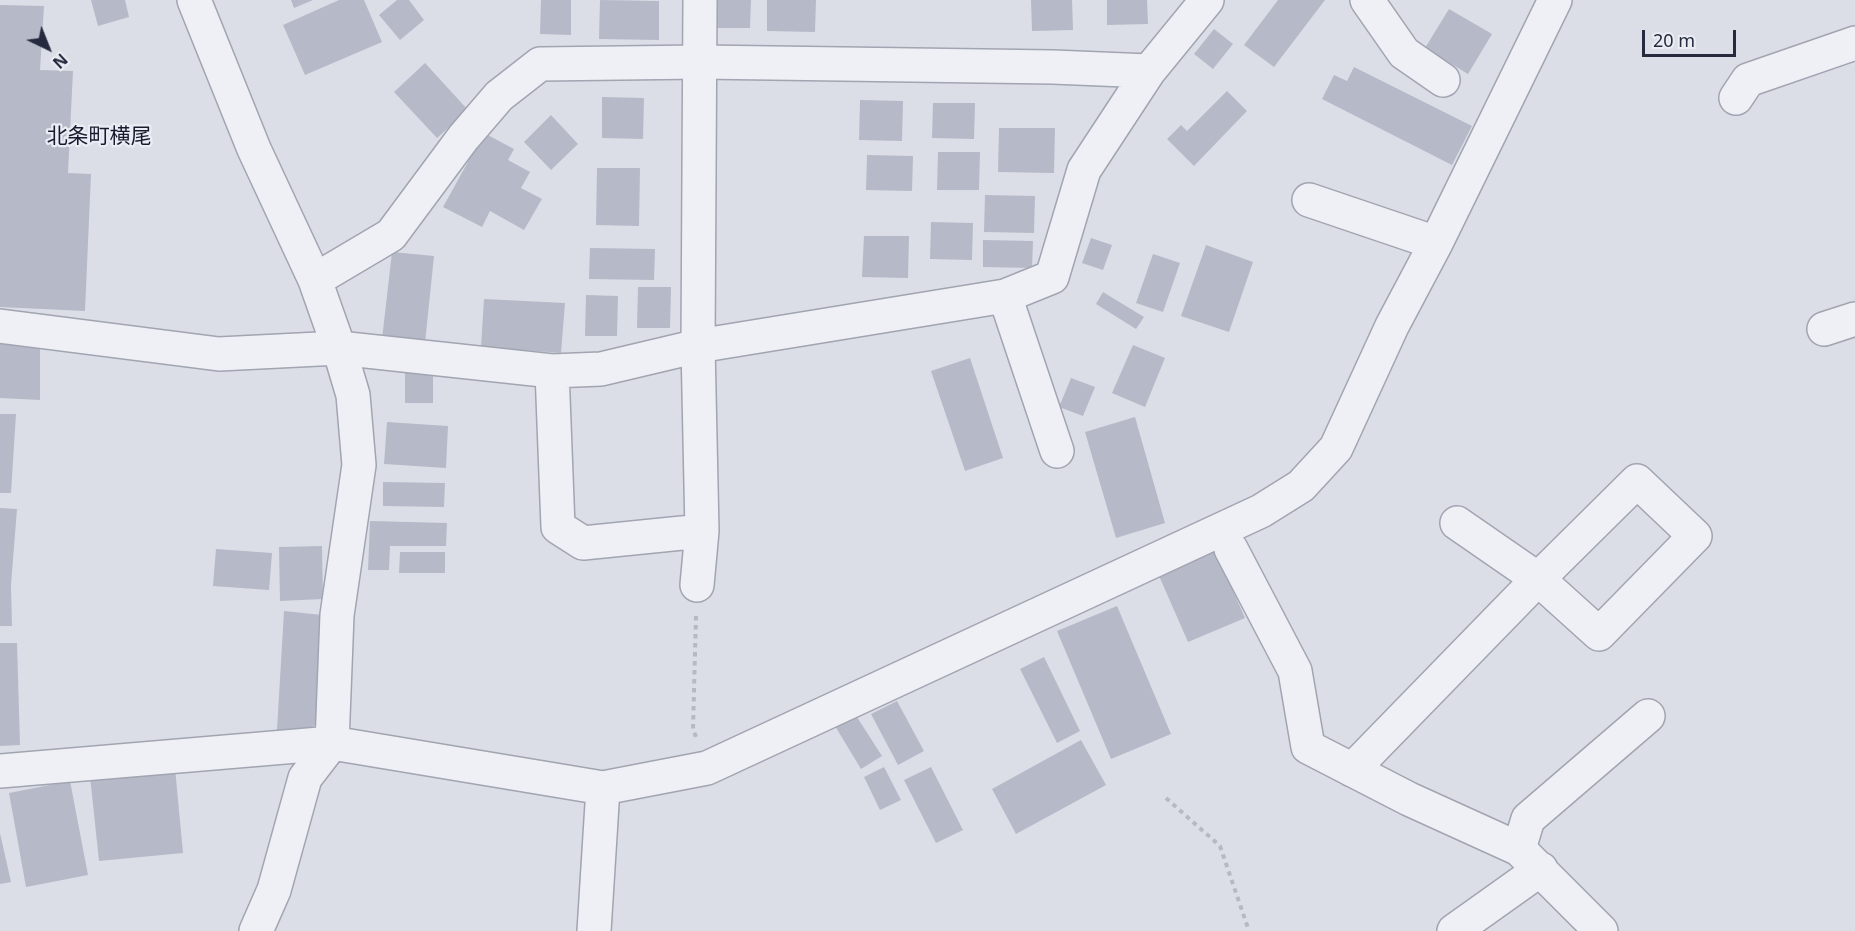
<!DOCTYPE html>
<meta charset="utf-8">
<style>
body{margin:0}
#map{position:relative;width:1855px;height:931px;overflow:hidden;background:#dcdee7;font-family:"Noto Sans",sans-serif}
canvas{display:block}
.north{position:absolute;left:18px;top:18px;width:60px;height:60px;-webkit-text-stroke:4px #ebedf5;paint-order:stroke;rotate:137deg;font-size:16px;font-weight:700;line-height:24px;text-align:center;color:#252a3e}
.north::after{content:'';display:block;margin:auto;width:21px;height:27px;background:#252a3e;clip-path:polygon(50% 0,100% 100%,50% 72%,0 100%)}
.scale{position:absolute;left:1642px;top:30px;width:94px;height:27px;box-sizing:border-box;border:3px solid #252a3e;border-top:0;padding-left:8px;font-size:18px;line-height:21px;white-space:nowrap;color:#252a3e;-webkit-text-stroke:4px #ebedf5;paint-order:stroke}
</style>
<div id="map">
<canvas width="1855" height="931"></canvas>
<div class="north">N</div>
<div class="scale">20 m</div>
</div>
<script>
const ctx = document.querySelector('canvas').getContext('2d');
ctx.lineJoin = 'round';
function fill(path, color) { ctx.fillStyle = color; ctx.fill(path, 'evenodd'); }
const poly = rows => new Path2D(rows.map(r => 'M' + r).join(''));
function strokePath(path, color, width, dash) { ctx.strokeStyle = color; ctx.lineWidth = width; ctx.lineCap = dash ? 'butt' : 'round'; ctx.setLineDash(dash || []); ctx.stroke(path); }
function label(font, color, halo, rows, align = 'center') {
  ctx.font = font + ' "Noto Sans","Noto Sans JP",sans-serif'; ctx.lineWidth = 4.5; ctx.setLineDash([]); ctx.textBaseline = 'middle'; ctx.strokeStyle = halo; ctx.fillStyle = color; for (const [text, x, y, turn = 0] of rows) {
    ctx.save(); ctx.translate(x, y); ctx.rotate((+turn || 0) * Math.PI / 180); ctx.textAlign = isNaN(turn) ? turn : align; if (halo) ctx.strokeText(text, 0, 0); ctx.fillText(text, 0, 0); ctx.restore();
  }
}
fill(poly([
 [91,0,125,0,129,17,98,26],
 [291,0,313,0,294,8],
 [339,0,364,0,382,42,305,75,283,25],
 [397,0,409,0,424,20,400,40,379,15],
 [541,0,571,0,571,35,540,34],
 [600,0,659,1,659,40,599,39],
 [716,0,751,0,750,28,715,28],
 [767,0,816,0,815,32,767,31],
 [1031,0,1072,0,1073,30,1032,31],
 [1107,0,1147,0,1148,24,1107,25],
 [1278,0,1325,0,1274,67,1244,45],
 [0,5,44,6,40,70,73,71,68,173,91,174,85,311,0,307],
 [1449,9,1492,34,1468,74,1425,48],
 [1214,29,1233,44,1213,69,1194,54],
 [425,63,468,110,437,138,394,92],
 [1354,67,1472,126,1452,165,1322,99,1334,75,1347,81],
 [1227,91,1247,111,1194,166,1167,139,1181,125,1187,131],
 [602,97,644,98,643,139,602,138],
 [860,100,903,101,902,141,859,140],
 [933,103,975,103,974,139,932,138],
 [551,115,578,144,551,170,524,142],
 [999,128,1055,128,1054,173,998,172],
 [484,133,514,149,508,160,530,172,521,188,542,199,524,230,490,211,482,227,443,207],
 [938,152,980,152,979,190,937,190],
 [867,155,913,156,912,191,866,190],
 [597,168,640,168,639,226,596,225],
 [985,195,1035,196,1034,233,984,232],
 [931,222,973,223,972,260,930,259],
 [864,236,909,236,908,278,862,277],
 [1091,238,1112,245,1103,270,1082,263],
 [983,240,1033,241,1032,268,983,267],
 [1206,245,1253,262,1229,332,1181,316],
 [590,248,655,249,654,280,589,279],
 [392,252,434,256,425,343,382,339],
 [1153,254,1180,263,1163,312,1136,303],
 [638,287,671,287,670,328,637,328],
 [1103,292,1144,317,1136,329,1096,304],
 [586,295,618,296,617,336,585,336],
 [484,299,565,303,561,353,481,347],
 [0,342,40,348,40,400,0,398],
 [1133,345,1165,358,1145,407,1112,393],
 [970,358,1003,458,965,471,931,371],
 [405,372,433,372,433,403,405,403],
 [1071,378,1095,387,1083,416,1059,407],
 [0,414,16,414,11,493,0,493],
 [1135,417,1165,523,1116,538,1085,432],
 [387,422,448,426,446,468,384,464],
 [383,482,445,483,444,507,383,506],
 [0,508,17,509,11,585,12,626,0,626],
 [370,521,447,523,446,546,390,546,389,570,368,570],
 [1213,545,1245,618,1188,642,1156,569],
 [322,546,323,599,280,601,279,547],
 [216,549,272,553,269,590,213,586],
 [400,552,445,552,445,573,399,573],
 [1117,606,1171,734,1111,759,1057,631],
 [284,611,322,615,318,722,307,732,277,730],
 [0,643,17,643,20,745,0,746],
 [1044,657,1080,731,1057,743,1020,669],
 [897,701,924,751,898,765,871,714],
 [855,714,882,756,861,769,835,726],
 [1081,740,1106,785,1016,834,992,789],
 [884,767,901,800,880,810,864,777],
 [931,767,963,830,936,843,904,780],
 [175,768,183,853,99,861,90,776],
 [70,781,88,875,26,887,9,793],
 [0,833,11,882,0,884]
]), '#b6b9c7');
const minor = poly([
 [194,0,254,149,315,280,339,348,353,395,359,465,337,615,332,743,305,778,274,890,256,931],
 [1367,0,1404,53,1443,80],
 [1736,98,1748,80,1855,43],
 [1309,200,1436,243],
 [315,280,391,235,463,138,499,96,540,64,701,62,1053,67,1149,71],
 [1005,296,1057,451],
 [0,326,219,354,339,348,552,371,601,369,698,346,1005,296,1052,277,1084,170,1149,71,1207,0],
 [1824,329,1855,319],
 [552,371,558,527,583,543,702,531],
 [1231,549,1295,671,1308,747,1409,799,1519,849,1601,931],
 [697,585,702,531,698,346,700,0],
 [1352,770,1538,579,1637,481,1695,536,1599,634,1538,579,1457,523],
 [0,771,332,743,603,788,707,768,1261,511,1301,486,1336,448,1392,326,1436,243,1555,0],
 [1519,849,1528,819,1648,716],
 [594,931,603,788],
 [1454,931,1541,869]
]);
strokePath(minor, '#a1a4b1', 36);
strokePath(poly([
 [696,616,693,729,696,737],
 [1166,798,1220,846,1249,931]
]), '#b6b9c2', 4, [4.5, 4.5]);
strokePath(minor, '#eff0f5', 33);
label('21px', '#181b2e', '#ebedf5', [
 ["北条町横尾",99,137]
]);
</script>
